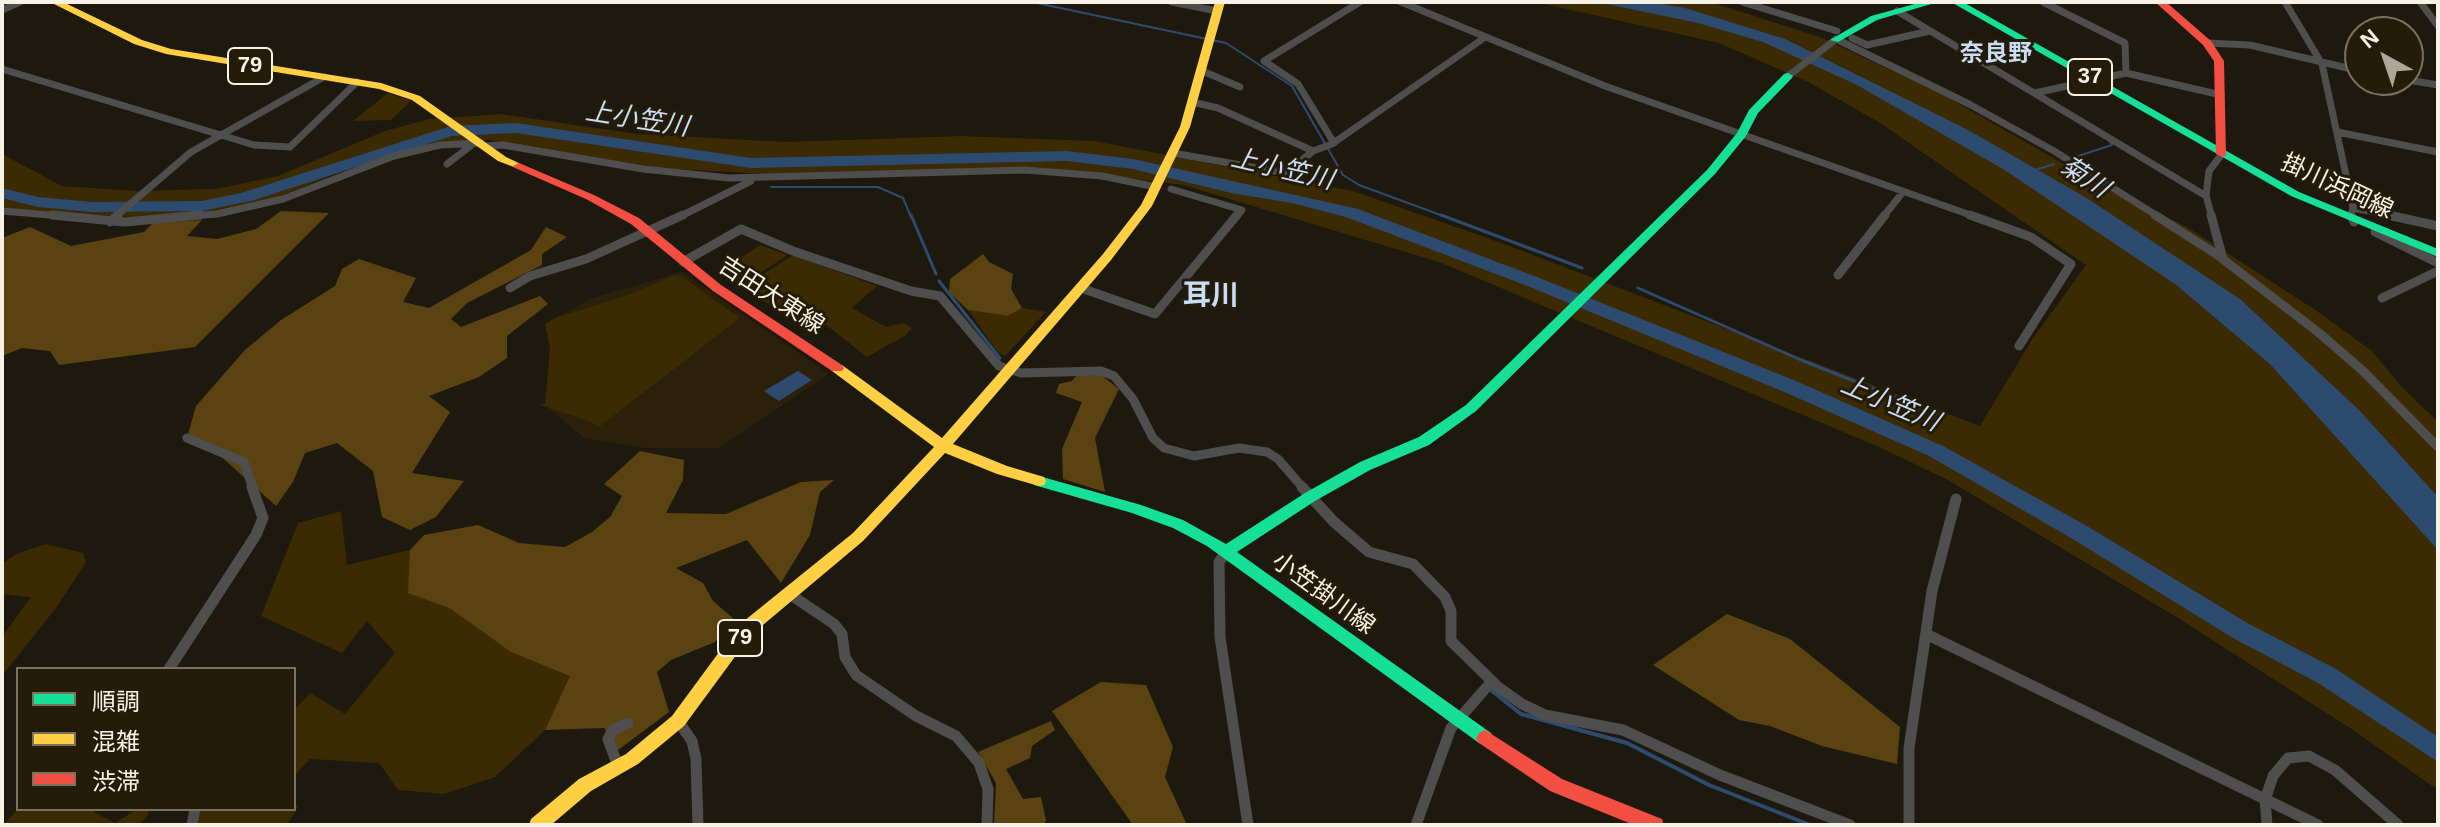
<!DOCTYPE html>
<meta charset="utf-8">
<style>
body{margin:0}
#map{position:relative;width:2440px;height:827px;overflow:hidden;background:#1e190f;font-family:Helvetica,"Noto Sans JP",sans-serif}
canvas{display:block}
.frame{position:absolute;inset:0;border:4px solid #f8f2e6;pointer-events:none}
.legend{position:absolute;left:16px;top:667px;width:280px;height:144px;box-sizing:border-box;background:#241b09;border:2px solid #797161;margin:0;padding:10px 14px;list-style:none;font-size:24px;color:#f8f2e6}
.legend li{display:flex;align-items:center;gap:16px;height:40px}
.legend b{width:40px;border:2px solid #797161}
.north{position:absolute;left:2344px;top:16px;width:80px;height:80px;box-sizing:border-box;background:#241b09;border:2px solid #797161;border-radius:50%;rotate:320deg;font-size:22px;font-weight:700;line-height:32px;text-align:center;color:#f8f2e6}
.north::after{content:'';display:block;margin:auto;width:28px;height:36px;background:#aca69b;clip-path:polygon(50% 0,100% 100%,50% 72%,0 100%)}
</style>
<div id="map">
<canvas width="2440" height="827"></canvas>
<div class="frame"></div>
<ul class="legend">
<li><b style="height:10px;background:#16e098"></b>順調</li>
<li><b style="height:10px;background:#ffcf43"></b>混雑</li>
<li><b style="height:10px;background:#f24e42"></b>渋滞</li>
</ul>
<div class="north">N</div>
</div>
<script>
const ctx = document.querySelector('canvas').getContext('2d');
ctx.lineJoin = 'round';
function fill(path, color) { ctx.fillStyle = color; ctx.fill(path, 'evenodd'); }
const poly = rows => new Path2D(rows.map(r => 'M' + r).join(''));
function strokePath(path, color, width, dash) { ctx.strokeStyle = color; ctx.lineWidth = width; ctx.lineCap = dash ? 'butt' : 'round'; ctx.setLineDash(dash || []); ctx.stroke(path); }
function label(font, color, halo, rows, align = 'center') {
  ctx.font = font + ' Helvetica,"Noto Sans JP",sans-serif'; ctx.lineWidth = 6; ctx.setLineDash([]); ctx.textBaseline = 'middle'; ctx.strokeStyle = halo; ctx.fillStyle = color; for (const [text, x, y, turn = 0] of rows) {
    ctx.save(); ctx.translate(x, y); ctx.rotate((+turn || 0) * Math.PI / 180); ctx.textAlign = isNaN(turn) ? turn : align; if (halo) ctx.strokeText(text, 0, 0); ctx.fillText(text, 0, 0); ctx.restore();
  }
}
fill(poly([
 [682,272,829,374,719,448,645,448,584,438,548,408,555,318,593,298]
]), '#2b2009');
fill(poly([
 [1536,2,1710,2,1820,37,1945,96,2101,185,2187,227,2314,309,2372,351,2402,387,2438,422,2438,790,2353,730,2178,618,1948,480,1879,447,1439,262,1183,185,1059,170,782,175,642,167,488,140,438,142,375,158,266,202,215,212,151,218,2,210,2,154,62,186,136,191,216,189,278,176,385,131,429,119,501,114,637,134,786,142,961,136,1094,141,1353,191,1507,245,1980,426,2033,338,2086,265,1877,121,1808,82,1719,43],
 [388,93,411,101,391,120,353,121],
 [760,245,788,255,742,285,720,272],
 [793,255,877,286,852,308,886,327,903,323,912,328,906,335,867,357,812,314,797,321,742,288],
 [675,275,684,278,740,318,599,427,591,422,541,405,545,403,550,348,545,324,555,318,631,294],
 [1022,308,1046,312,1005,356,998,352,968,310,1008,316],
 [341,511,347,565,410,550,414,595,451,609,571,676,545,730,495,777,444,794,398,790,379,763,310,759,294,776,294,710,310,693,345,714,395,653,367,621,342,653,261,616,298,523],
 [46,544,83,553,86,562,56,608,2,676,2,637,31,597,2,594,2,564,16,554],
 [294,805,298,807,287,825,193,825,197,809,294,809],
 [18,809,96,809,94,812,115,823,137,809,146,809,149,814,139,825,3,825]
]), '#3b2a02');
fill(poly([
 [281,211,329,213,195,347,59,365,50,351,22,348,2,356,2,238,30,227,71,246,144,232,153,223,202,220,187,236,217,239,256,229],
 [546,227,567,237,542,254,542,265,467,303,451,319,461,327,540,296,548,304,507,336,507,358,479,377,429,396,450,412,412,473,464,481,436,517,410,530,382,517,373,471,337,443,305,453,293,482,276,506,206,443,187,438,196,406,245,350,281,320,335,286,342,269,359,259,416,278,403,302,429,308,531,250],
 [983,254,989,262,1013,274,1011,289,1022,308,1008,316,968,310,949,292,950,279],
 [1101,375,1119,389,1095,438,1105,492,1063,479,1062,449,1082,402,1056,393,1059,384,1072,381,1076,376],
 [640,451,684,460,683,480,666,513,726,514,801,482,834,480,820,492,810,535,781,583,747,540,676,568,703,583,713,601,734,619,715,642,671,660,657,672,669,712,618,750,604,728,545,730,570,676,511,652,451,609,408,593,410,550,424,535,478,525,519,543,565,547,592,532,610,517,622,496,604,484],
 [1727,614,1790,639,1900,727,1897,764,1822,746,1770,726,1739,720,1653,665],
 [1101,682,1146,685,1173,747,1165,777,1187,825,1133,825,1052,711],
 [1051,721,1055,730,1032,746,1030,758,1006,769,1023,799,1041,797,1046,820,1044,825,994,825,996,783,978,752]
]), '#5a4311');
fill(poly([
 [1597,2,1652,2,1685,8,1785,39,1968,130,2085,197,2240,299,2359,410,2438,497,2438,550,2270,364,2175,284,2003,169,1857,85,1763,42,1698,23],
 [798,371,812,380,779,401,764,391]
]), '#2d4b6f');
strokePath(poly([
 [1032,2,1226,43,1292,86,1343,175,1359,185,1446,217],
 [2075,157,2112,145,2110,142],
 [2035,170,2054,164],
 [771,187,878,187,903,198,911,217]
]), '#2d4b6f', 2);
strokePath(poly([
 [911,215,936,274],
 [1441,215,1582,268],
 [939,281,1000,358],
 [1638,288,1801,360,1937,414]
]), '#2d4b6f', 3);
strokePath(poly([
 [1492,691,1521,714,1627,743,1709,785,1810,825]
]), '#2d4b6f', 4);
fill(poly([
 [516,123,751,158,1067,151,1133,159,1358,209,1542,279,1796,381,1943,446,2087,526,2249,624,2336,669,2438,737,2438,762,2318,683,2233,638,2071,538,1929,456,1782,391,1530,287,1346,217,1292,203,1231,193,1133,169,1067,161,751,168,516,133,452,136,251,201,202,211,92,212,38,207,2,198,2,188,38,197,92,202,202,201,241,193,451,126,516,123]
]), '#2d4b6f');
strokePath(poly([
 [1172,2,1217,11],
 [1401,2,1605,86,1976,217],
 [1742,2,1837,31],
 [2043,2,2125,43,2126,73],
 [2285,2,2322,64,2353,208,2350,217],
 [2420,2,2438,26],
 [2,10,20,2],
 [1897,11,2206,196],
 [1852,38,1867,45,1930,31],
 [1836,39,1969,104,2054,151,2159,217],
 [2207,43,2250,45,2360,71],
 [2,69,254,145,290,147,357,82],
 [1200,70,1240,87],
 [1788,76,1835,40],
 [2408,80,2438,85],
 [2035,93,2126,73,2221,95],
 [1192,102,1218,108,1313,151],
 [2337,132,2438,152],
 [1334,143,1298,84,1264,61,1360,2],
 [484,146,503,145,643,169,729,178,1025,170,1102,176,1156,187],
 [1173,153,1286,173,1313,151,1332,144,1484,38],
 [447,164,473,144],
 [1171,189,1242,210,1236,217],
 [2353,208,2398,217],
 [2,211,74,217],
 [115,217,191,152,324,77],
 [177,217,217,214,283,199,394,156,440,145,480,143],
 [679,217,751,181],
 [1883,217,1903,192],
 [2212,217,2206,196,2209,171,2222,154]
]), '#4d4e4d', 7);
strokePath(poly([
 [52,215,125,222,200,215],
 [1970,215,2031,237,2071,264,2019,346],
 [2155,215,2216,254,2318,332,2363,371,2438,447],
 [2211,215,2223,259],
 [2351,215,2354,222],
 [2388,215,2438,226],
 [110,222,118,215],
 [2375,232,2438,263],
 [683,262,741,229,793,251,911,291,940,296,999,366,1021,373,1101,371,1114,376,1133,399,1153,438,1164,448,1194,456,1239,448,1267,452,1278,459,1304,489],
 [1838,275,1885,215],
 [510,288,530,276,586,259,683,215],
 [1081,288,1155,314,1237,215],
 [2382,298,2438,271],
 [187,438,244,462,253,489]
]), '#4d4e4d', 9);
strokePath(poly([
 [1302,487,1334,522,1369,552,1413,564,1445,597,1451,611,1451,641,1498,687,1522,704,1545,715,1623,730,1720,775,1850,825],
 [1227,551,1219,562,1220,637,1248,825],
 [788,593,834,624,842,634,845,657,856,675,916,716,956,736,979,763,988,789,987,825],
 [1926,634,2318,825],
 [169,669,256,535,263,518,252,487],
 [678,721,692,741,696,759,698,825],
 [618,766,608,739,613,730,628,723],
 [192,825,195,809],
 [1416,825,1451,728,1492,681],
 [1909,825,1909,748,1932,591,1956,499],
 [2267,825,2265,800,2273,776,2288,758,2309,756,2335,770,2398,825]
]), '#4d4e4d', 11);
fill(poly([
 [1922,2,1938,2,1877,20,1838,42,1830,40,1871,16,1922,2],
 [1951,2,1963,2,2299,192,2438,249,2438,257,2291,196,1951,2],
 [1788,73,1793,76,1792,78,1758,113,1746,136,1715,174,1476,411,1429,445,1370,470,1315,501,1237,552,1491,733,1494,738,1491,743,1485,746,1479,743,1207,546,1173,528,1132,513,1034,485,1032,481,1034,477,1039,476,1141,505,1183,520,1226,544,1305,493,1360,462,1419,437,1466,405,1707,170,1737,133,1749,110,1784,74,1788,73]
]), '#16e098');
fill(poly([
 [50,2,63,2,142,40,171,49,381,83,420,96,506,157,525,166,519,169,498,161,412,100,379,89,166,54,134,44,50,2],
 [1215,2,1225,2,1190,127,1152,206,1111,260,953,444,1007,466,1044,477,1046,481,1044,485,1039,486,997,474,945,453,863,541,751,635,684,726,638,764,591,791,551,825,529,825,531,819,579,779,626,754,672,716,739,625,853,533,934,447,832,371,830,368,832,365,842,365,942,438,1103,254,1141,205,1180,127,1215,2]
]), '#ffcf43');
fill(poly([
 [2155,2,2166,2,2211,41,2224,61,2226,156,2222,157,2216,154,2214,61,2203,45,2155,2],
 [519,163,594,195,639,218,721,285,842,365,844,368,842,371,832,371,713,291,631,224,586,199,515,168,513,166,519,163],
 [1485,730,1562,779,1662,819,1664,825,1634,825,1550,791,1479,743,1476,738,1479,733,1485,730]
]), '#f24e42');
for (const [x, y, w] of [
 [250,66,44],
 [2090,77,44],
 [740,638,44]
]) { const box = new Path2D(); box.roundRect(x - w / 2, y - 18, w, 36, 6); ctx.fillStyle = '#241b09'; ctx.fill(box); strokePath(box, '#f8f2e6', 2); }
label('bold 22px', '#f8f2e6', null, [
 ["79",250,66],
 ["37",2090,77],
 ["79",740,638]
]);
label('bold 24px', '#c9ddf6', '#241b09', [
 ["奈良野",1996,54]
]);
label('24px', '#f8f2e6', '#241b09', [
 ["掛川浜岡線",2337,187,25],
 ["吉田大東線",771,296,33],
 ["小笠掛川線",1323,594,36]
]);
label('italic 26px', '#c8ddf8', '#241b09', [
 ["上小笠川",637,120,9],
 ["上小笠川",1282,170,13],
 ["菊川",2084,178,33],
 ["上小笠川",1890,404,23]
]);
label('bold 28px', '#c9ddf6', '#241b09', [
 ["耳川",1211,296]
]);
</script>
